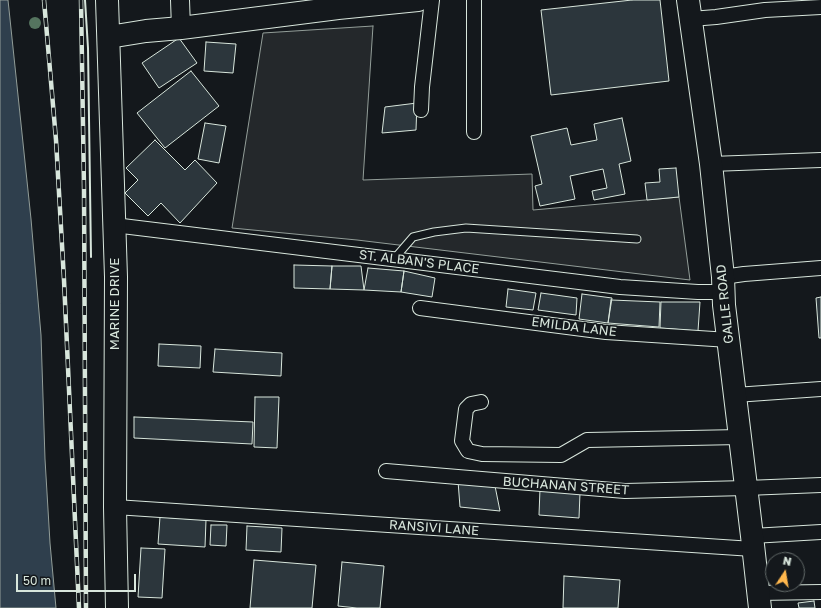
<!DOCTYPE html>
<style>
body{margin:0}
#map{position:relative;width:821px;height:608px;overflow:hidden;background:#14181c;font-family:"Golos Text",sans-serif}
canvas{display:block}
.north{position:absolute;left:765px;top:552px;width:40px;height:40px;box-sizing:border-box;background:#14181c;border:1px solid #626a69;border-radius:50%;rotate:12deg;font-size:11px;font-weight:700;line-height:16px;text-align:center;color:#d8e6dc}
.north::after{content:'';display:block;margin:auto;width:14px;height:18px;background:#ffb74d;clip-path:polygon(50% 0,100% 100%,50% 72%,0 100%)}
.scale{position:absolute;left:16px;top:574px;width:120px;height:18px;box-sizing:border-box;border:2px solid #d8e6dc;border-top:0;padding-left:5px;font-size:12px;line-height:14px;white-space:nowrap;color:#d8e6dc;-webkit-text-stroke:3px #14181c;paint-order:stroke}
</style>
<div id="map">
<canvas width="821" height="608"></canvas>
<div class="north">N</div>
<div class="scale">50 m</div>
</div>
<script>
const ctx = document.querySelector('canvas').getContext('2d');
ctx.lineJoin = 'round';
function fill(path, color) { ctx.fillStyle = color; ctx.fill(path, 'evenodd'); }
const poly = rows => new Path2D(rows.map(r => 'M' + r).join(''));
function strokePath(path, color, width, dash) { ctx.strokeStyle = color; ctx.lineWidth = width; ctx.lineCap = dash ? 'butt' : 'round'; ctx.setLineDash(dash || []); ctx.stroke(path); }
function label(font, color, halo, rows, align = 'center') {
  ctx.font = font + ' "Golos Text",sans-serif'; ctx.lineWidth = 3; ctx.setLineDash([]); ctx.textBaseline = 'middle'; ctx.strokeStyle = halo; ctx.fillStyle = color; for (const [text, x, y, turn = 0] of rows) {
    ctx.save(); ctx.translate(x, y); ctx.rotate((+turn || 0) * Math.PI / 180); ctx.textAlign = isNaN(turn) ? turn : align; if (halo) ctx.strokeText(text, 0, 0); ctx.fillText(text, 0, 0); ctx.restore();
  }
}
const parking = poly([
 [373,26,363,180,532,174,533,210,679,197,690,280,357,240,232,228,263,33,373,26]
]);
fill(parking, '#24282b');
strokePath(parking, '#939e99', 1);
const water = poly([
 [0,0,8,0,31,219,41,335,45,459,50,543,56,608,0,608,0,0]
]);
fill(water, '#2f3f4d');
strokePath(water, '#939e99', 1);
const building = poly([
 [632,0,660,0,669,81,551,95,541,10,632,0],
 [179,38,197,63,159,88,142,63,179,38],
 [206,42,236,44,233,73,204,71,206,42],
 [191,71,219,106,165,148,137,113,191,71],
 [417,103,416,130,382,133,385,107,417,103],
 [622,118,631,161,619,164,625,194,594,200,592,191,607,188,603,169,570,176,575,199,540,206,535,186,542,184,531,136,567,128,571,145,597,140,594,124,622,118],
 [205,123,226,126,219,163,198,159,205,123],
 [155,140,185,170,195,160,217,183,180,223,161,203,148,216,125,193,138,180,126,168,155,140],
 [676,168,679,197,647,200,645,183,660,182,659,169,676,168],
 [294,265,332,266,330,289,294,288,294,265],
 [332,266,361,266,364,290,330,289,332,266],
 [368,268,404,271,401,292,364,290,368,268],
 [404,271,435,278,432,297,401,292,404,271],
 [508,289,536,293,533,310,506,307,508,289],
 [541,293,577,298,576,315,538,310,541,293],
 [582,294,612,298,608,323,579,319,582,294],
 [821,297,821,338,819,338,816,298,821,297],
 [611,300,660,302,659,327,608,323,611,300],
 [661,302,700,302,698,331,660,328,661,302],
 [159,344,201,346,200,368,158,366,159,344],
 [215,349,282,353,281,376,213,372,215,349],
 [255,397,279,397,277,448,254,447,255,397],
 [134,417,253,422,252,444,134,438,134,417],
 [458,481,495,486,500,511,460,507,458,481],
 [540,489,580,493,579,518,539,515,540,489],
 [160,517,206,520,205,547,158,544,160,517],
 [211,525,227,525,226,546,210,545,211,525],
 [247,526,282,528,281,552,246,550,247,526],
 [141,548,165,549,162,598,138,597,141,548],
 [254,560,316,565,312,608,250,608,254,560],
 [342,562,384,566,380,608,357,608,338,606,342,562],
 [564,576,620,580,618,608,563,608,564,576],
 [814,601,815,608,799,608,798,603,814,601]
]);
fill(building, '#2c363c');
strokePath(building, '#d8e6dc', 1);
const service = poly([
 [394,259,413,237,434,232,466,228,637,239]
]);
const minor = poly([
 [474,0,474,132],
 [691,19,716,17,765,10,821,7],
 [421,110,422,87,432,0],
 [711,164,821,160],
 [114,225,620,287,698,292,724,292],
 [723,277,744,274,821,268],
 [420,308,606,332,729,340],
 [735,395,821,389],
 [481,402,471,404,466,409,462,441,468,451,482,454,561,455,587,440,740,437],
 [386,471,625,491,746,488,821,485],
 [115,507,753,549],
 [752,536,821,532],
 [758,593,821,592]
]);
const tertiary = poly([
 [180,0,181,28]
]);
const primary = poly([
 [107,0,116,277,115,507,117,608],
 [109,37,146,31,181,28,338,8,418,0]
]);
const trunk = poly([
 [688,0,711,164,723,277,724,305,752,536,760,608]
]);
strokePath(service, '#d8e6dc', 9);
strokePath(minor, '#d8e6dc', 16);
strokePath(tertiary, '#d8e6dc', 20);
strokePath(primary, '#d8e6dc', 24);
strokePath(trunk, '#d8e6dc', 24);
strokePath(service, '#14181c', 7);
strokePath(minor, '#14181c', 14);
strokePath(tertiary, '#14181c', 18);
strokePath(primary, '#14181c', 22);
strokePath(trunk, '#14181c', 22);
const rail = poly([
 [44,0,56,140,64,280,79,608],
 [81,0,84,188,86,608]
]);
strokePath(rail, '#d8e6dc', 4.5);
strokePath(rail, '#14181c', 3, [9]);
strokePath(poly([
 [85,0,88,48,91,257]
]), '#d8e6dc', 2);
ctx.fillStyle = '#55745f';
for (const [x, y] of [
 [35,23]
]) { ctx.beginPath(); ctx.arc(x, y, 6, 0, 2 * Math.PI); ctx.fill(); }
label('13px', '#d8e6dc', '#14181c', [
 ["ST. ALBAN'S PLACE",419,262,7],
 ["MARINE DRIVE",115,304,-90],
 ["GALLE ROAD",725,304,-96],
 ["EMILDA LANE",574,327,7],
 ["BUCHANAN STREET",566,486,4],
 ["RANSIVI LANE",434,528,4]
]);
</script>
